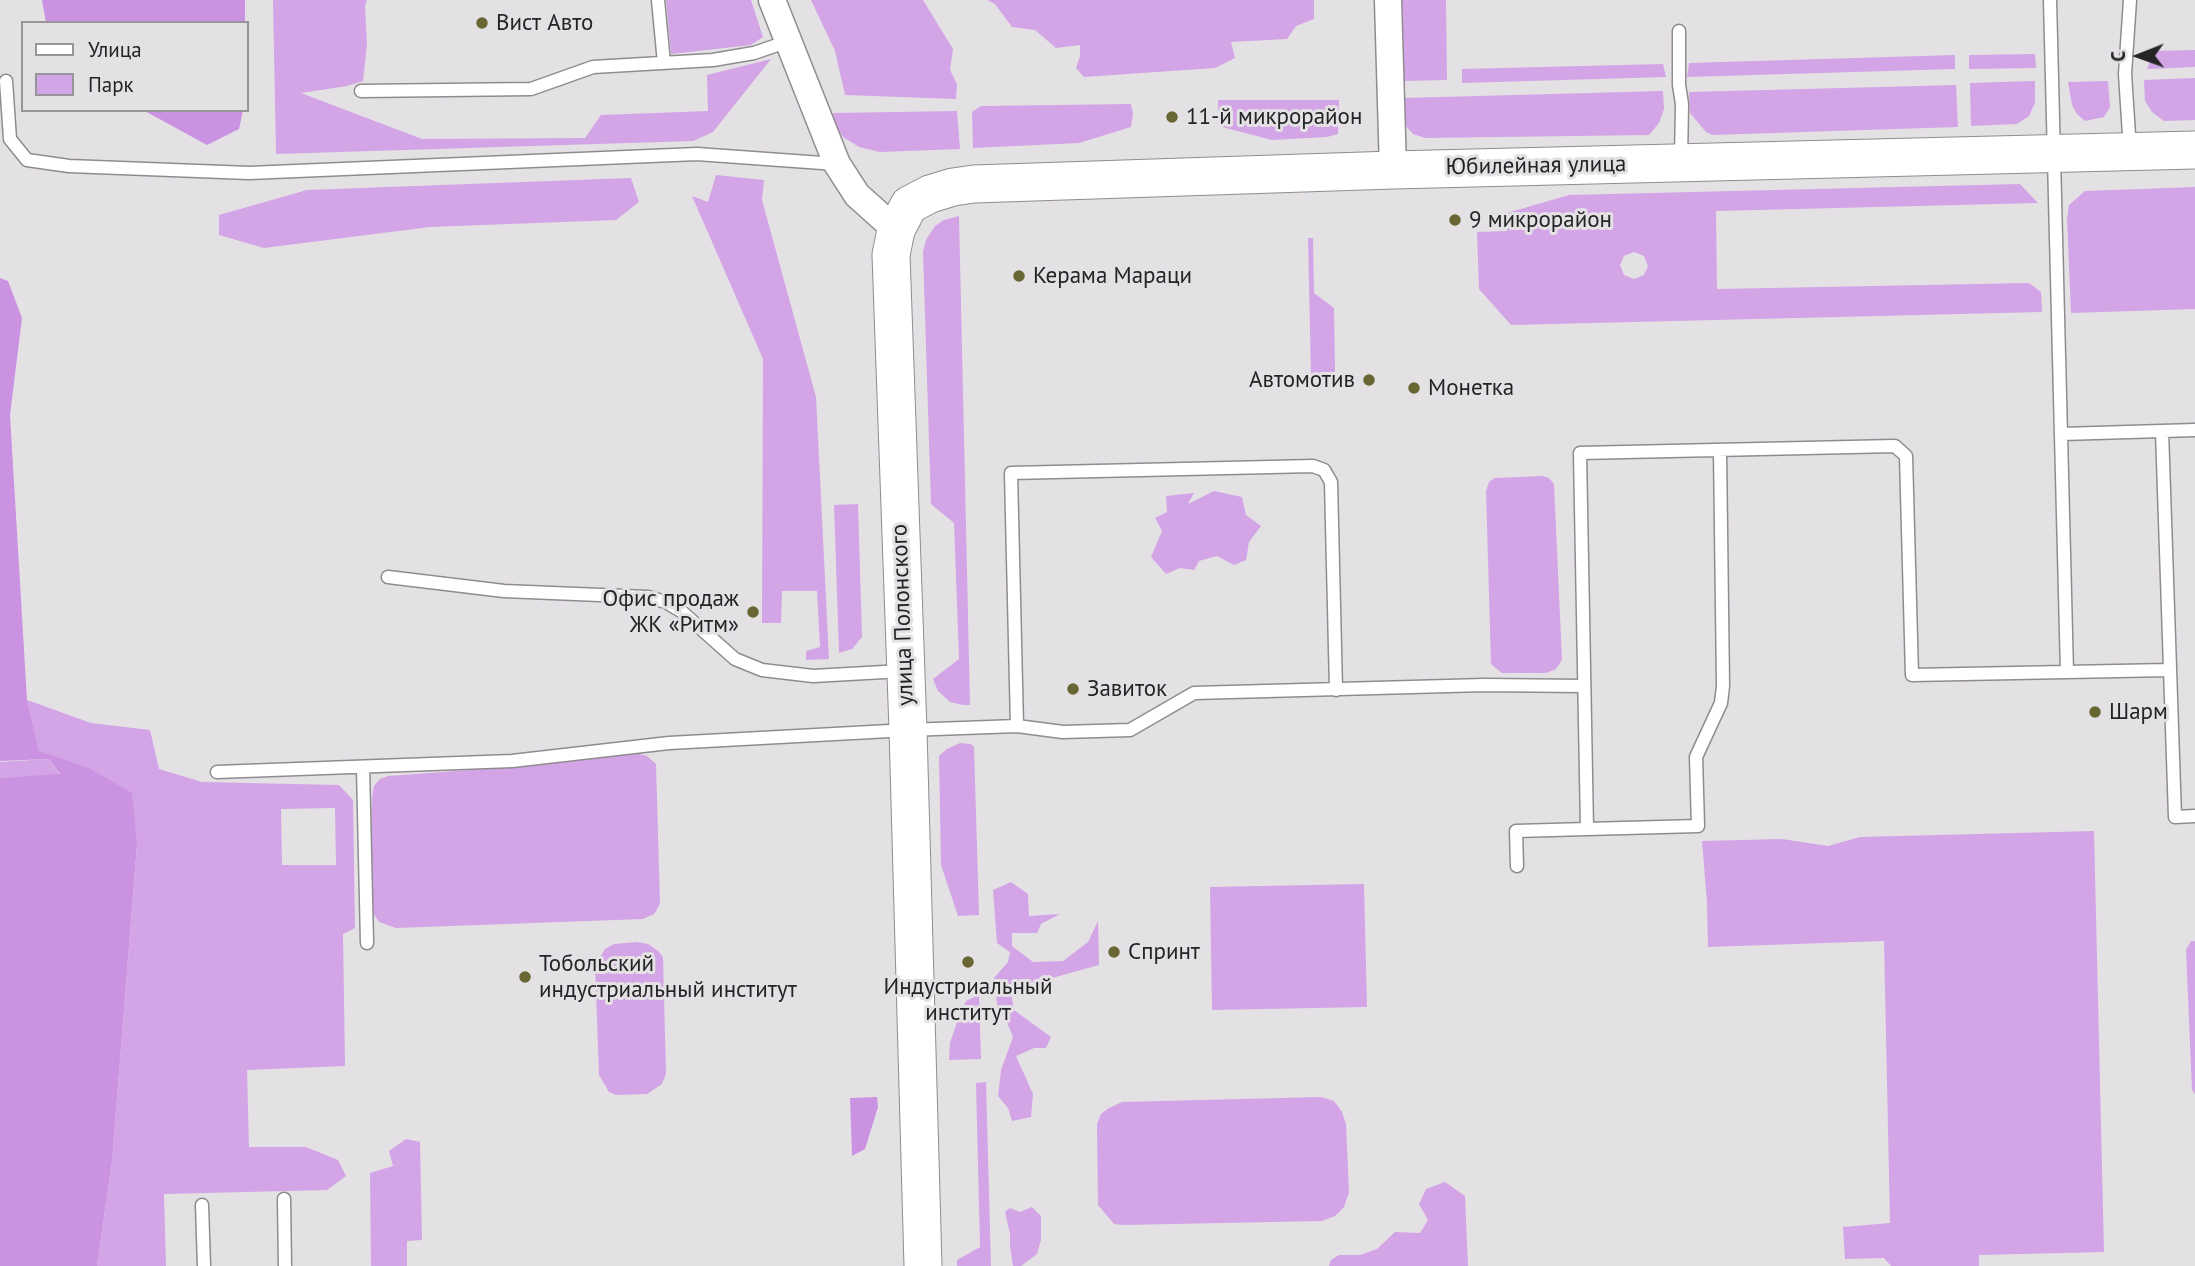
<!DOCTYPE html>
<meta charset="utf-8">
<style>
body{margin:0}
#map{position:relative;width:2195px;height:1266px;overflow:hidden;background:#e4e1e5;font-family:"PT Sans",sans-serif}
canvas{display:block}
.legend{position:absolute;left:21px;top:21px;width:228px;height:91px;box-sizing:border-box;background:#e4e1e5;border:2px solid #979598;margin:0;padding:9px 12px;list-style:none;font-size:21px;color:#242325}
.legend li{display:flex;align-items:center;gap:14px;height:35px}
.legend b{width:35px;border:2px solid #979598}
.north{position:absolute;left:2104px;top:21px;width:70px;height:70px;-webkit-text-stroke:5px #e4e1e5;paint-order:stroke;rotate:269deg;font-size:19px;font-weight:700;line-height:28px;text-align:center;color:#242325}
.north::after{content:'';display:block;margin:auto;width:24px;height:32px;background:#242325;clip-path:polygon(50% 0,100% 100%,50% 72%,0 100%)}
</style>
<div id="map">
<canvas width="2195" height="1266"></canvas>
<ul class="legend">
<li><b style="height:9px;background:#fff"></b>Улица</li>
<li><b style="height:19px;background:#d3a4e6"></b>Парк</li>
</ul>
<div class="north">С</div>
</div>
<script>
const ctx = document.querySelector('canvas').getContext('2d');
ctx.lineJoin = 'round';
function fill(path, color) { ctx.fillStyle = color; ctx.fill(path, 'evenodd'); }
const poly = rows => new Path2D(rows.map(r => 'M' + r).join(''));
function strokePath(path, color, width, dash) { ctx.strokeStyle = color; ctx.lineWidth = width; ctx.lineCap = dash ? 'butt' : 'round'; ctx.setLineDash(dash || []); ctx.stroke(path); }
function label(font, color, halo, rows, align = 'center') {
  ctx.font = font + ' "PT Sans",sans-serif'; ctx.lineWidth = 6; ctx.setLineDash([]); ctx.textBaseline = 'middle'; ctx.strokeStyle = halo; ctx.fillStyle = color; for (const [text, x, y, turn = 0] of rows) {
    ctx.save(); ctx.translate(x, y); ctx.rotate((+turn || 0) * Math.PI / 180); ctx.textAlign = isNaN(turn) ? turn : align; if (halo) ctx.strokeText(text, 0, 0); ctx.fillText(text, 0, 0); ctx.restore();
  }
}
fill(poly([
 [273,0,367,0,365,6,367,44,363,81,347,86,301,93,422,139,585,138,601,115,708,111,707,75,771,59,713,132,693,141,276,154],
 [666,0,751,0,763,37,751,45,671,54],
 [811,0,923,0,953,49,950,70,957,84,956,99,845,95,835,51],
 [987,0,1314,0,1314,19,1296,26,1287,39,1231,42,1235,58,1215,68,1084,77,1076,68,1080,56,1080,45,1056,48,1035,30,1012,27,995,4],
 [1400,0,1446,0,1447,80,1401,81],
 [2195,50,2195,67,2147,69,2154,51],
 [2035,54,2036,68,1969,69,1969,55],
 [1955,55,1955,69,1687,77,1689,63],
 [1663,64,1666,77,1462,83,1462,69],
 [2195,78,2195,120,2164,121,2152,112,2145,101,2144,80],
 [2035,81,2035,103,2029,116,2017,124,1971,126,1970,83],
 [2108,81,2110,107,2104,117,2085,121,2077,114,2072,105,2068,82],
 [1956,85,1958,127,1712,135,1706,132,1690,113,1689,92],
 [1663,91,1664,109,1659,123,1649,135,1425,138,1413,134,1404,124,1403,98],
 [1218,100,1339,100,1338,134,1327,137,1272,140,1218,126],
 [1131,104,1133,114,1131,127,1079,143,973,148,972,112,981,106],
 [957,111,960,149,880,152,859,147,843,137,830,119,833,113],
 [716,175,764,180,762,200,816,397,829,659,806,660,806,651,820,647,817,591,782,591,781,623,762,623,763,359,692,196,708,202],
 [631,178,639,202,616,220,430,227,264,248,219,235,219,215,307,190],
 [2020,184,2038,203,1716,211,1717,289,2029,283,2041,292,2042,312,1511,325,1479,289,1477,232,1507,231,1507,213,1569,195],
 [1634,252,1644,256,1648,266,1644,275,1634,279,1624,275,1620,265,1624,256],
 [2195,187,2195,309,2071,313,2067,219,2069,205,2085,191],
 [959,216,970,705,963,705,950,702,938,691,933,679,959,659,954,523,931,504,923,252,926,240,935,226,944,220],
 [1308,238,1313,238,1314,293,1334,308,1335,371,1333,375,1311,375],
 [1543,476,1549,478,1554,484,1562,660,1556,669,1546,673,1502,673,1491,664,1486,491,1489,482,1495,478],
 [1214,491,1242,497,1246,515,1261,526,1249,542,1246,560,1234,565,1217,556,1199,561,1194,570,1180,568,1166,574,1151,557,1162,531,1155,518,1167,512,1166,496,1194,493,1188,504],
 [858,504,862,637,852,649,839,653,834,505],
 [27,700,91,723,150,730,159,769,202,782,339,785,353,800,355,928,343,934,345,1066,247,1070,249,1147,306,1147,338,1160,346,1176,327,1190,164,1194,166,1266,97,1266,112,1161,137,846,87,767,39,752],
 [335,808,336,865,282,865,281,809],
 [960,743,971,744,974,747,979,915,958,916,941,865,939,756,947,749],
 [636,753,647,756,656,764,660,904,654,914,643,919,396,928,379,922,373,913,371,831,372,797,374,786,380,779,388,776,510,767],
 [49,759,60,775,0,778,0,762],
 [2094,831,2104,1252,1979,1255,1979,1266,1891,1266,1884,1258,1845,1259,1843,1227,1890,1223,1884,941,1708,947,1707,902,1702,841,1782,839,1828,846,1860,837],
 [1011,882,1028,894,1029,916,1060,914,1041,924,1037,933,1012,933,1012,946,1033,962,1063,961,1088,942,1098,921,1099,965,1052,978,1045,975,1031,983,1012,980,1011,993,1014,1010,1051,1037,1046,1048,1034,1048,1016,1056,1033,1094,1031,1117,1012,1121,1008,1108,998,1096,1001,1070,1013,1037,1006,1020,998,1012,994,978,1008,962,1010,952,997,943,993,890],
 [1364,884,1367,1007,1212,1010,1210,887],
 [2191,941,2195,941,2195,1094,2192,1090,2186,950],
 [637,942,648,944,658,951,663,957,666,1074,662,1084,647,1094,617,1095,609,1092,599,1075,595,965,605,949,614,944],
 [979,995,981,1059,949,1060,950,1043,959,1016,966,1001],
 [986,1082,991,1266,957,1266,957,1260,980,1247,976,1083],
 [1321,1097,1334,1101,1342,1112,1346,1124,1349,1192,1344,1207,1335,1216,1322,1221,1124,1225,1114,1224,1098,1205,1097,1124,1101,1114,1109,1108,1122,1102],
 [406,1139,420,1142,422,1240,407,1241,407,1266,371,1266,370,1173,393,1166,389,1151],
 [1445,1182,1465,1196,1468,1266,1329,1266,1331,1260,1339,1255,1360,1255,1377,1249,1395,1232,1420,1233,1428,1220,1419,1204,1426,1189],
 [1032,1207,1041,1216,1041,1240,1037,1254,1021,1266,1013,1266,1010,1246,1010,1234,1005,1212,1010,1208,1020,1212]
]), '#d3a4e6');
fill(poly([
 [42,0,245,0,245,23,46,23],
 [143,110,243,110,239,129,207,145],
 [0,278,8,281,22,318,10,415,27,700,39,751,87,767,132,793,137,845,112,1161,97,1266,0,1266,0,778,60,774,49,759,0,761],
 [877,1097,878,1107,865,1149,852,1156,850,1098]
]), '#cc92e2');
const lane = poly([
 [658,0,664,63],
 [2050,0,2067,672],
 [2130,0,2125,74,2130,150],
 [1679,31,1679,85,1682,104,1681,159],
 [6,81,10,139,27,160,69,166,249,173,697,154,836,164],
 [361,91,531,89,593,67,713,60,754,53,789,41],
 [2162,431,2175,817,2195,816],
 [2062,434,2195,430],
 [388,577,504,591,648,597,666,602,681,611,735,659,762,670,813,676,902,671],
 [1017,726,1011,473,1313,466,1324,470,1331,482,1336,690],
 [363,767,367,943],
 [217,772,512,761,669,743,908,730,1017,726,1063,732,1130,730,1194,693,1484,685,1583,686],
 [1587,829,1698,826,1696,757,1721,703,1723,686,1720,450],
 [1517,866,1516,831,1587,829,1580,453,1895,446,1906,456,1912,675,2169,670],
 [284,1199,285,1266],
 [202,1205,204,1266]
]);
const street = poly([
 [772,0,837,164,857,195,896,230],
 [1388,0,1393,170]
]);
const secondary = poly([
 [923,1266,908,730,891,255,896,230,909,205,930,194,953,187,974,184,1393,170,2195,150]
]);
strokePath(lane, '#8f8c90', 15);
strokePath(street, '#8f8c90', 29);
strokePath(secondary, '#8f8c90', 39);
strokePath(lane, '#fff', 12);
strokePath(street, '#fff', 26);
strokePath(secondary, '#fff', 37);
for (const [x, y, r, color] of [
 [482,23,7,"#686632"],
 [1172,117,7,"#686632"],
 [1455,220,7,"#686632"],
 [1019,276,7,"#686632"],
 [1369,380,7,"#686632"],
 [1414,388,7,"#686632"],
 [753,612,7,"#686632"],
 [1073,689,7,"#686632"],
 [2095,712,7,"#686632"],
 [1114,952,7,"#686632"],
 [968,962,7,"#686632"],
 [525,977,7,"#686632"]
]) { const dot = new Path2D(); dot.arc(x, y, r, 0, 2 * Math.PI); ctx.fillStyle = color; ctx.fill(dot); strokePath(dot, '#e4e1e5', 2.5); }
label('23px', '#242325', '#e4e1e5', [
 ["Вист Авто",496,23],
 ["11-й микрорайон",1186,117],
 ["9 микрорайон",1469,220],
 ["Керама Мараци",1033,276],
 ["Автомотив",1355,380,"right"],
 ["Монетка",1428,388],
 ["Офис продаж",739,599,"right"],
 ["ЖК «Ритм»",739,625,"right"],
 ["Завиток",1087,689],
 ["Шарм",2109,712],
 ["Спринт",1128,952],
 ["Тобольский",539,964],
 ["индустриальный институт",539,990],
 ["Индустриальный",968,987,"center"],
 ["институт",968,1013,"center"]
], 'left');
label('23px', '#242325', '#e4e1e5', [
 ["Юбилейная улица",1536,166,-1],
 ["улица Полонского",903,615,-92]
]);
</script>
